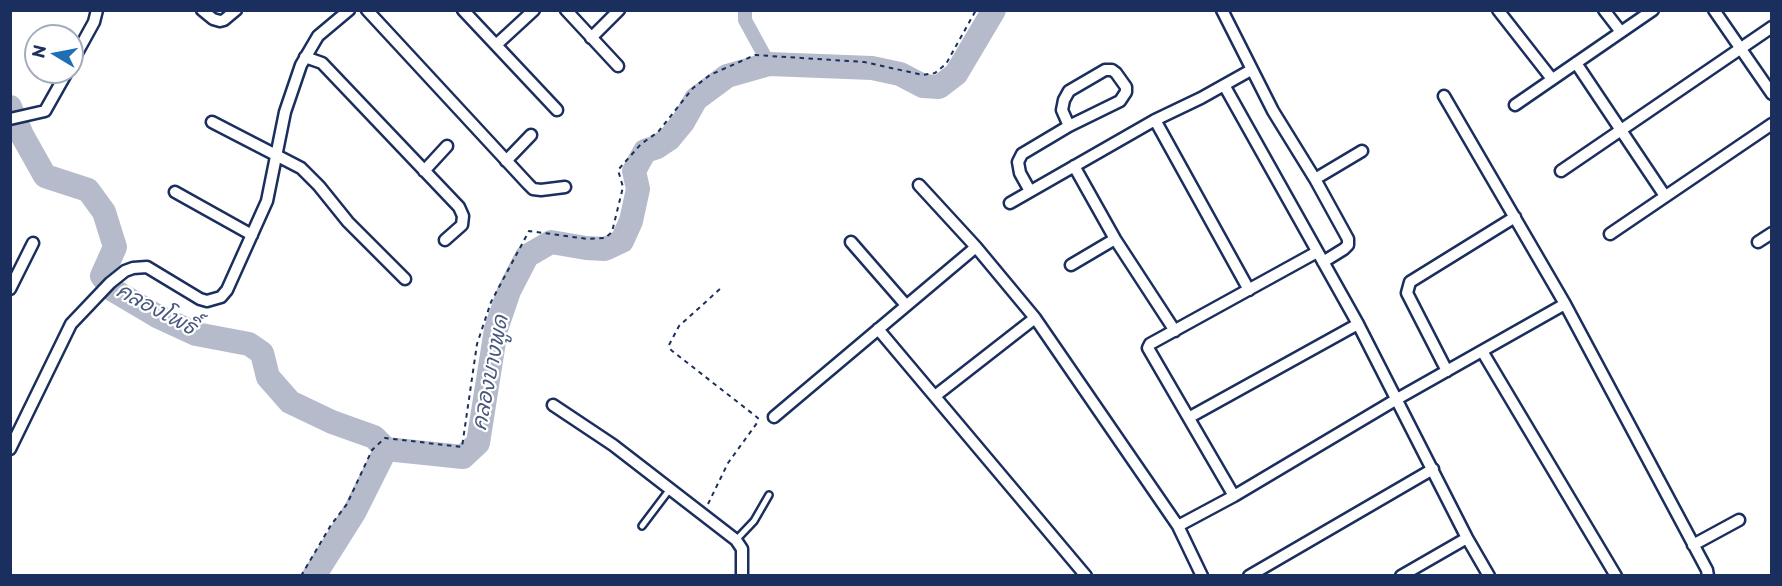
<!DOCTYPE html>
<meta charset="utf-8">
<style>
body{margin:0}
#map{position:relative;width:1782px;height:586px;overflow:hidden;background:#fff;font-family:"Playpen Sans",sans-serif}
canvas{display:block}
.frame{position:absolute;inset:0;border:12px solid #1b2f5e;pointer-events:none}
.north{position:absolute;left:24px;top:24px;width:60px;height:60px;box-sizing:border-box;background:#fff;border:2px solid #a4acbf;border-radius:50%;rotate:280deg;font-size:16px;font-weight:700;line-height:24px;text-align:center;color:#1b2f5e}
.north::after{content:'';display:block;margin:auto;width:21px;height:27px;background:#1f6fb2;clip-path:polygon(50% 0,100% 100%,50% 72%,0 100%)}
</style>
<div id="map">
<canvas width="1782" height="586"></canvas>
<div class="frame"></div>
<div class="north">N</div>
</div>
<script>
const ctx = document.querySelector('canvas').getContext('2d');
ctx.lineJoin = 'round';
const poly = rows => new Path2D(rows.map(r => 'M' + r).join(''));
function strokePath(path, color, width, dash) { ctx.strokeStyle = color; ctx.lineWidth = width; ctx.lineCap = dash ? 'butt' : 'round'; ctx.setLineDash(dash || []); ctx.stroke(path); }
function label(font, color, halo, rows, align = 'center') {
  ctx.font = font + ' "Playpen Sans","Playpen Sans Thai",sans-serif'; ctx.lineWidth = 4.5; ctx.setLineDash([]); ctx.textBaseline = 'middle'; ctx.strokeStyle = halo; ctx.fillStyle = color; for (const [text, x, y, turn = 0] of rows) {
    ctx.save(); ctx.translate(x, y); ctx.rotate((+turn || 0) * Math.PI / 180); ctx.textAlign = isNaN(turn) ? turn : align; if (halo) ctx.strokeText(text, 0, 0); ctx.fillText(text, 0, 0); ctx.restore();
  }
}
strokePath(poly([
 [745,10,745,20,769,64]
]), '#b5bbca', 14);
strokePath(poly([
 [10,107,22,135,45,176,88,190,104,212,115,247,102,276,113,290,157,316,196,334,249,344,262,353,268,377,290,402,332,422,374,437,386,449],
 [314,576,355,511,386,449,463,457,478,443,496,329,509,291,527,256,551,242,586,248,605,249,622,241,631,221,638,189,634,171,645,151,657,147,669,139,683,122,696,99,727,76,769,64,872,68,900,74,923,86,939,87,956,74,994,10]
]), '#b5bbca', 24);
const service = poly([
 [642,526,670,489],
 [736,540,754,521,769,495]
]);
const minor = poly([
 [202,10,213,19,220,21,224,20,236,10],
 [367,10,528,184,533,189,541,190,565,187],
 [463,10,557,110],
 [566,10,618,66],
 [1222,10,1273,111,1315,179,1348,239,1348,245,1344,249,1323,262],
 [1498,10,1552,79],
 [1604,10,1621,32],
 [1714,10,1772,94],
 [591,38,619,10],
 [496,45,534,10],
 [305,57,322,63,459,207,463,216,462,225,445,240],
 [72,62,94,22,97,10],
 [1576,63,1665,196],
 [1224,85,1358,324,1467,538,1489,576],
 [1444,96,1565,304,1707,570,1708,576],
 [1515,105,1653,10],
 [10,119,45,111,67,72],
 [1155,120,1249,290],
 [212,122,301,168,319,186,348,222,405,279],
 [506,161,531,135],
 [1074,166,1115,239,1175,331],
 [424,171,447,146],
 [1561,171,1772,27],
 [1315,179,1362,151],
 [919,185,976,247,1035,318,1178,526,1202,576],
 [1030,191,1020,173,1018,162,1022,154,1069,126,1120,101,1126,92,1126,87,1116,73,1112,70,1105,70,1069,91,1064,100,1062,110,1069,126],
 [175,192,252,235],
 [1010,203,1155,120,1201,98,1251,70],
 [1610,234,1772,124],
 [851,242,905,304],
 [1758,242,1772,233],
 [1071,265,1115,239],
 [10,289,33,243],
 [878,329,1086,576],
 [1482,351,1616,576],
 [1447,371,1407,293,1410,282,1515,217],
 [935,396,1035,318],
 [553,405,613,445,736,540,742,549,742,576],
 [774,417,976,247],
 [1190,417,1358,324],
 [10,449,71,324,110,283,125,271,133,268,147,267,200,299,207,301,221,297,227,290,267,201,285,112,301,65,318,36,349,10],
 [1234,496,1148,348,1150,344,1317,252],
 [1178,526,1234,496,1397,399,1565,304],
 [1693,545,1739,520],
 [1249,576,1433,469],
 [1401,576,1467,538]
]);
strokePath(service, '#1b2f5e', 10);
strokePath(minor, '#1b2f5e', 15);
strokePath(poly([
 [708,504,728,463,757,423,758,418,671,350,669,345,679,326,720,289],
 [301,576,331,525,347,504,372,450,385,438,462,447,477,344,491,302,529,231,588,239,605,238,612,232,623,187,618,170,641,144,658,132,693,88,710,75,755,55,864,62,923,75,935,73,946,64,976,10]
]), '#1b2f5e', 2, [4.5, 4.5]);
strokePath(service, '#fff', 5);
strokePath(minor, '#fff', 10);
label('italic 21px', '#49597e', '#fff', [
 ["คลองโพธิ์",156,310,28],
 ["คลองบางพูด",491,373,-79]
]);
</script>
